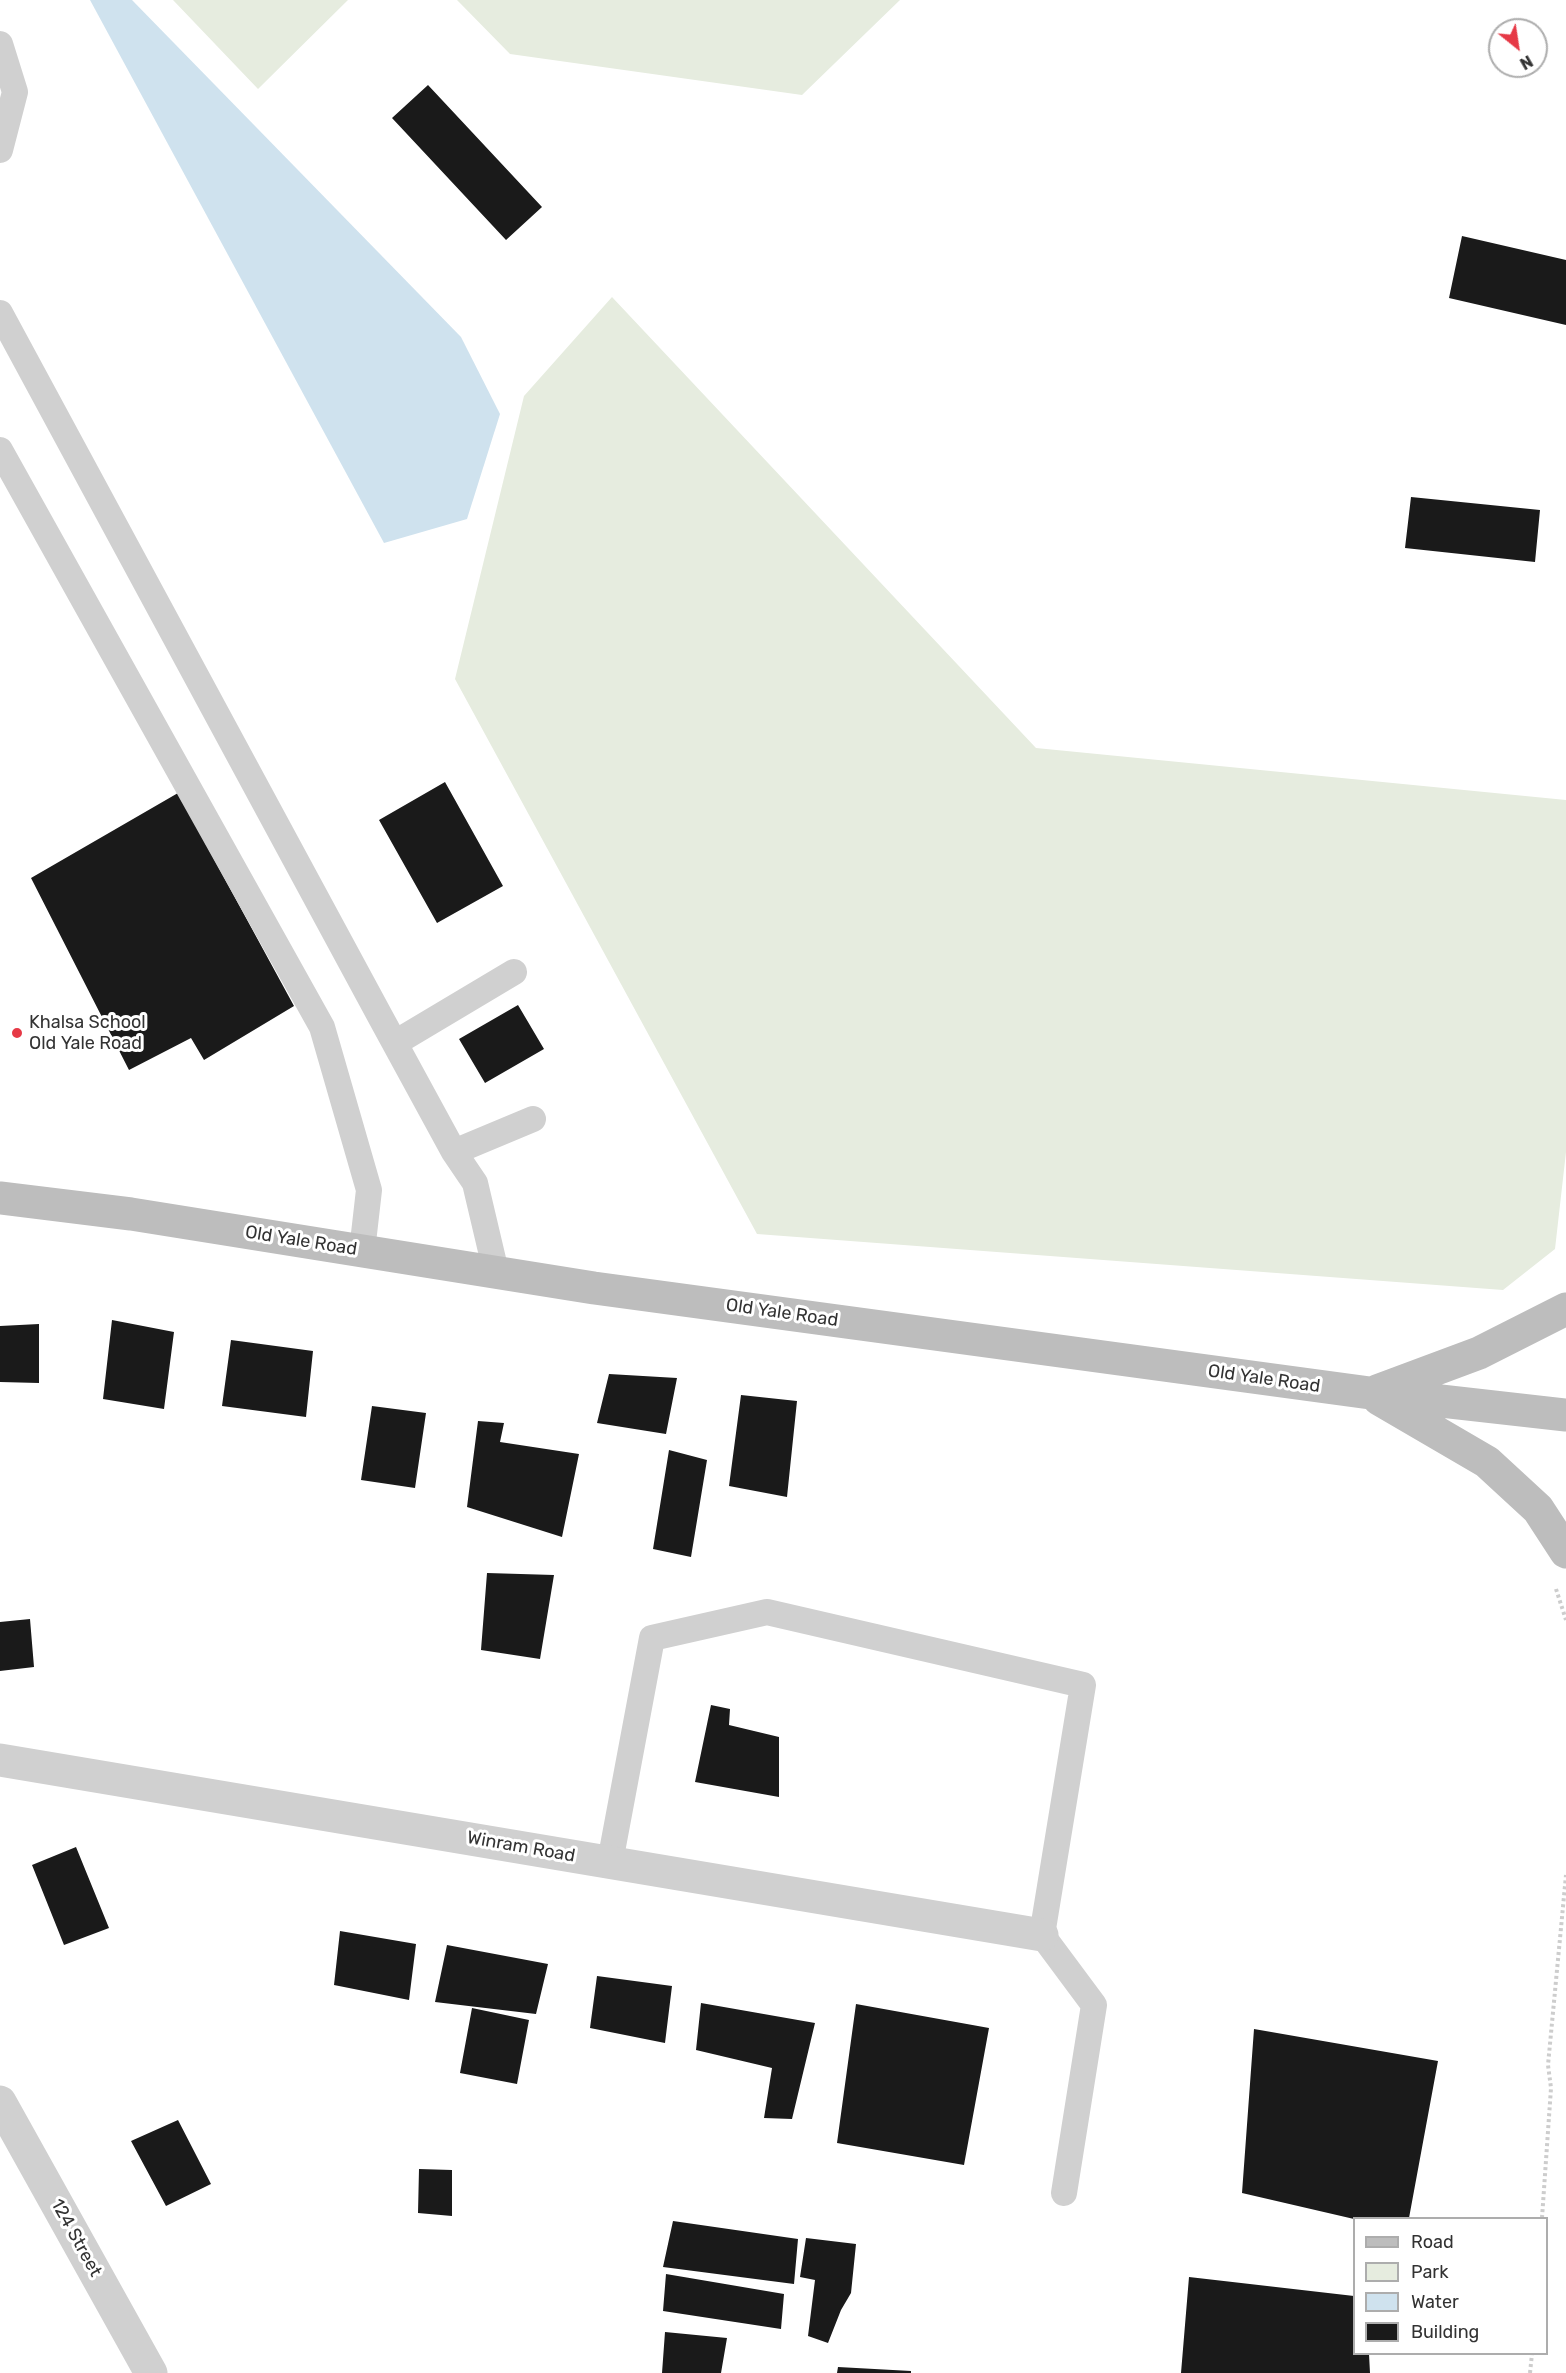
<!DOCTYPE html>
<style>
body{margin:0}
#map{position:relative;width:1566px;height:2373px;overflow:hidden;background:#fff;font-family:Rubik,sans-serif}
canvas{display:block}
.legend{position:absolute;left:1353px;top:2217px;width:195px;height:138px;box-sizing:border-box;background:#fff;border:2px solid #adadad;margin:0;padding:8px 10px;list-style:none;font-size:18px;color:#333}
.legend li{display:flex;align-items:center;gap:12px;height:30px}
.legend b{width:30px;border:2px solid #adadad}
.north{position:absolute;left:1488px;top:18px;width:60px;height:60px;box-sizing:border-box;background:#fff;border:2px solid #adadad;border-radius:50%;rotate:150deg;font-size:16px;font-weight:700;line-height:24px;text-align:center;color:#333}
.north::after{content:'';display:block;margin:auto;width:21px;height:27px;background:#e63946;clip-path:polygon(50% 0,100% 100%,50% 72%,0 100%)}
</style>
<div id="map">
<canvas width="1566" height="2373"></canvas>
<ul class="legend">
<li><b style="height:8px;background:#bdbdbd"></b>Road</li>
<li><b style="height:16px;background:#e6ecdf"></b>Park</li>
<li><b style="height:16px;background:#cfe2ee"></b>Water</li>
<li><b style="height:16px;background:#1a1a1a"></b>Building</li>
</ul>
<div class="north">N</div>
</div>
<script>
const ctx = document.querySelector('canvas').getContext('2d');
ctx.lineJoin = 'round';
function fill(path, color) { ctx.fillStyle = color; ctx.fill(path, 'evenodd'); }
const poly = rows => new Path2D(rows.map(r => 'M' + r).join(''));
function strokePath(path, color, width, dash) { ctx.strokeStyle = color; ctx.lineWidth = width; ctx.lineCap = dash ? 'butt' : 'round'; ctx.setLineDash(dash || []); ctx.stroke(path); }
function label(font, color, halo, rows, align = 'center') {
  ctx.font = font + ' Rubik,sans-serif'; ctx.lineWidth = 6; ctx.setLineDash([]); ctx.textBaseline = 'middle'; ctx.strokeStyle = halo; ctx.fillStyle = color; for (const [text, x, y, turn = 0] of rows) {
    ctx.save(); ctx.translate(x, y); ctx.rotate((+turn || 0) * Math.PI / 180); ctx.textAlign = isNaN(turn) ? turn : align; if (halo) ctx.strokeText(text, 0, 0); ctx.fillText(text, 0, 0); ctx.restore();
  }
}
fill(poly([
 [173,0,348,0,258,89],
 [457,0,900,0,802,95,510,54],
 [612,297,1036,748,1566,800,1566,1152,1555,1249,1503,1290,757,1234,455,679,524,396]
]), '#e6ecdf');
fill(poly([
 [90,0,132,0,461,337,500,414,467,519,384,543]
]), '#cfe2ee');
fill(poly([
 [428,85,542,207,506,240,392,118],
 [1462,236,1566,260,1566,325,1449,298],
 [1411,497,1540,510,1535,562,1405,548],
 [445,782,503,886,437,923,379,820],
 [178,793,294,1006,204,1060,191,1038,129,1070,31,878],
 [518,1005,544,1049,485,1083,459,1039],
 [112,1320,174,1332,164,1409,103,1399],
 [39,1324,39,1383,0,1382,0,1326],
 [231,1340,313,1351,306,1417,222,1406],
 [609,1374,677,1378,666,1434,597,1423],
 [741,1395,797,1401,787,1497,729,1486],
 [372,1406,426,1413,415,1488,361,1480],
 [478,1421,504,1423,500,1442,579,1454,562,1537,467,1507],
 [669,1450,707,1460,691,1557,653,1549],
 [487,1573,554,1575,540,1659,481,1650],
 [30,1619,34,1667,0,1671,0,1622],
 [711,1705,730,1709,729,1725,779,1737,779,1797,695,1782],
 [76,1847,109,1928,64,1945,32,1865],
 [340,1931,416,1944,409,2000,334,1985],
 [447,1945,548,1964,536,2014,435,2002],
 [597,1976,672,1986,665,2043,590,2028],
 [701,2003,815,2023,792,2119,764,2118,772,2068,696,2050],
 [856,2004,989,2028,964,2165,837,2143],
 [472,2008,529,2020,517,2084,460,2073],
 [1254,2029,1438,2061,1409,2218,1354,2219,1242,2193],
 [178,2120,211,2184,166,2206,131,2141],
 [419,2169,452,2170,452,2216,418,2213],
 [673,2221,798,2239,794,2284,663,2267],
 [806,2238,856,2244,851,2293,841,2310,828,2343,808,2336,815,2280,800,2277],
 [666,2274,784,2294,781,2329,663,2311],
 [1189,2277,1354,2296,1354,2354,1369,2354,1370,2373,1181,2373],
 [665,2332,727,2338,721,2373,662,2373],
 [838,2367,911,2371,911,2373,837,2373]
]), '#1a1a1a');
strokePath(poly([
 [1556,1589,1566,1620],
 [1542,2218,1551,2088,1548,2065,1566,1875],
 [1530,2373,1532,2354]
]), '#cdcdcd', 4, [3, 3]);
strokePath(poly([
 [0,44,15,92,0,150],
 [0,313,381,1018,454,1152,475,1183,496,1272],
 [0,450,322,1027,369,1190,362,1251],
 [395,1043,514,972],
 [454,1152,533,1119],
 [610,1862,652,1638,767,1612,1083,1685,1042,1935,1094,2005,1064,2193]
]), '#d0d0d0', 26);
strokePath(poly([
 [0,1760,1042,1935],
 [0,2102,151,2373]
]), '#d0d0d0', 33);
strokePath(poly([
 [0,1198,131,1214,594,1288,1370,1393,1566,1415],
 [1377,1391,1479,1353,1566,1309],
 [1379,1399,1487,1462,1538,1509,1566,1552]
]), '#bdbdbd', 33);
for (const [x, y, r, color] of [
 [17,1033,6,"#e63946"]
]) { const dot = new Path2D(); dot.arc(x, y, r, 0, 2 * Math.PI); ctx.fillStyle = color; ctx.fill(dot); strokePath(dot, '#fff', 2); }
label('18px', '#333', '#fff', [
 ["Khalsa School",29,1023],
 ["Old Yale Road",29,1044]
], 'left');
label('18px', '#333', '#fff', [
 ["Old Yale Road",301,1241,9],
 ["Old Yale Road",782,1313,8],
 ["Old Yale Road",1264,1379,8],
 ["Winram Road",521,1847,10],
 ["124 Street",76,2238,61]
]);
</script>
